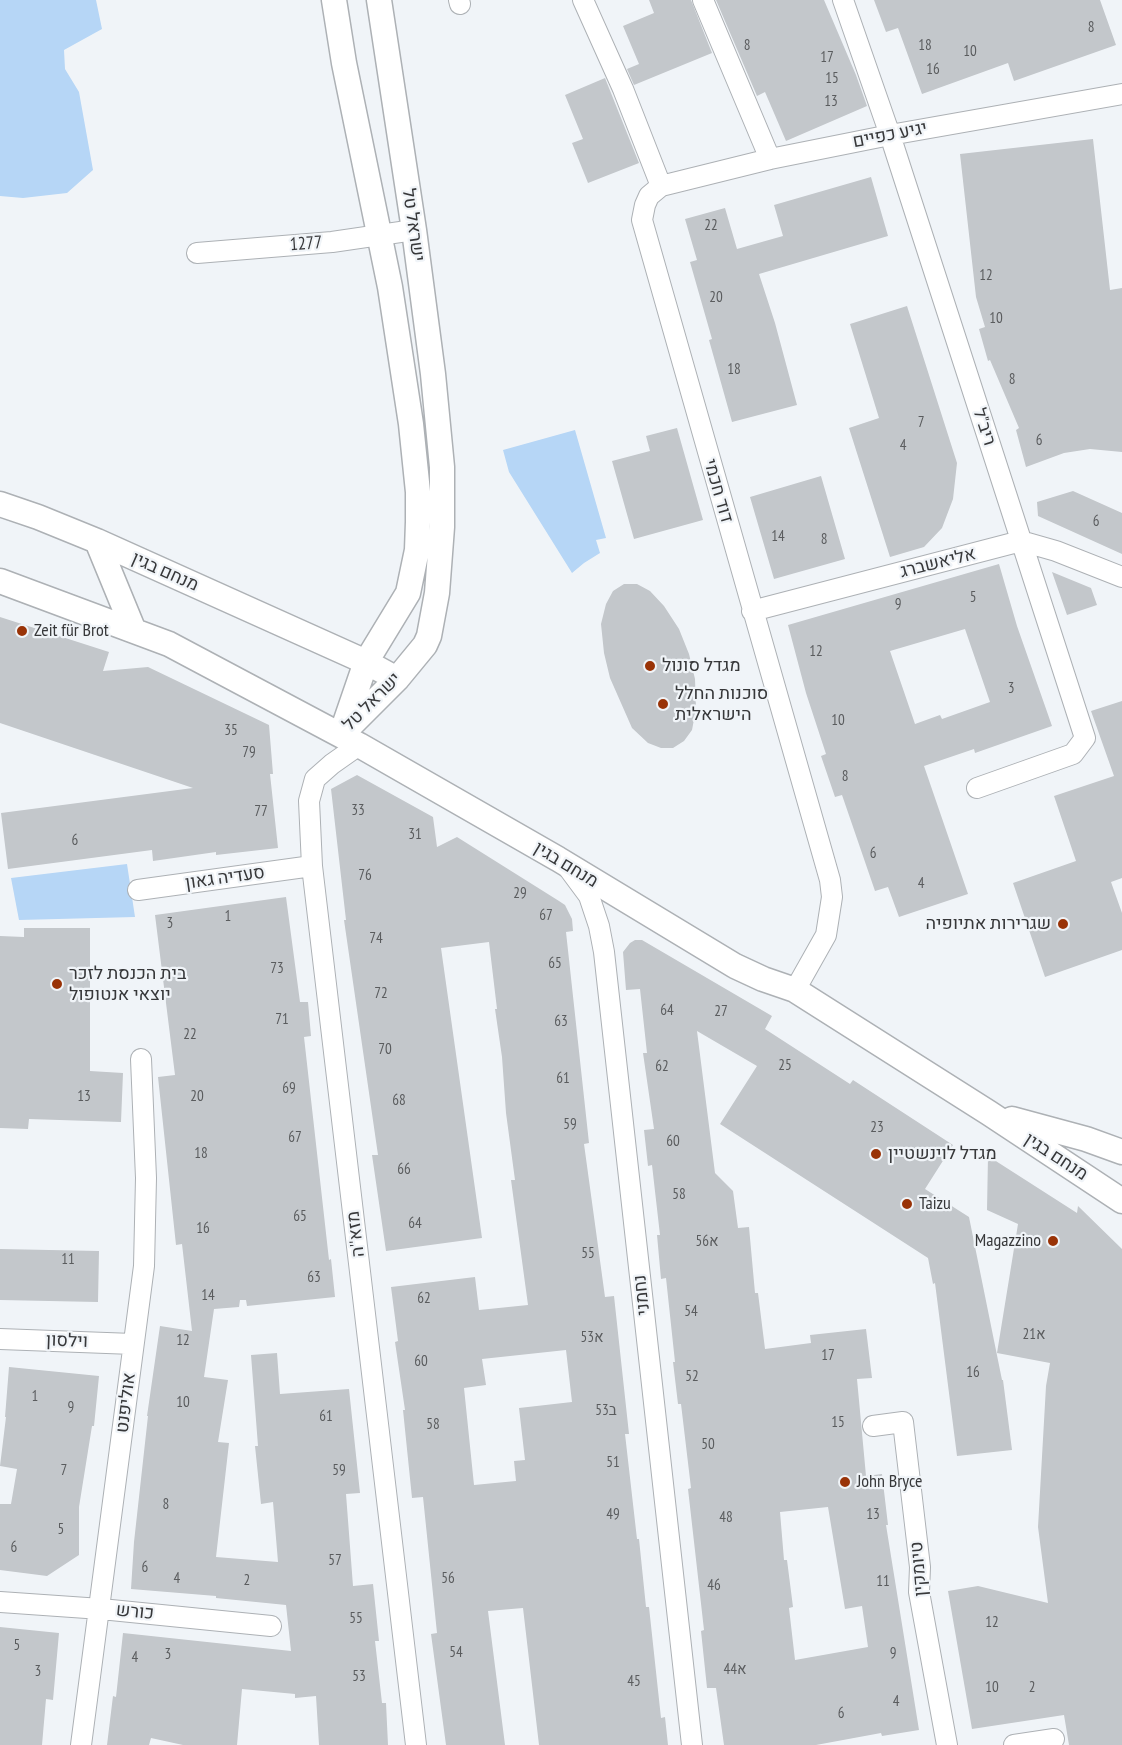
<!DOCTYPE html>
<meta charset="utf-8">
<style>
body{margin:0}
canvas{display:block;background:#f0f4f8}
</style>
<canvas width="1122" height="1745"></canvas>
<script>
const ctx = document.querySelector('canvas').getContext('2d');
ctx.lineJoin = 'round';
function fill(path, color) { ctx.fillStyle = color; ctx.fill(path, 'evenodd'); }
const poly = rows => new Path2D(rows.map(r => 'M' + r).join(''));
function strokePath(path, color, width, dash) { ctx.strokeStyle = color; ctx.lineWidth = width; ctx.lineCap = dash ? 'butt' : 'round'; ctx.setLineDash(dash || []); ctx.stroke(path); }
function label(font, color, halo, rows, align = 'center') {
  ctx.font = font + ' "PT Sans Narrow",Heebo,sans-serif'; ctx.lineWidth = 4.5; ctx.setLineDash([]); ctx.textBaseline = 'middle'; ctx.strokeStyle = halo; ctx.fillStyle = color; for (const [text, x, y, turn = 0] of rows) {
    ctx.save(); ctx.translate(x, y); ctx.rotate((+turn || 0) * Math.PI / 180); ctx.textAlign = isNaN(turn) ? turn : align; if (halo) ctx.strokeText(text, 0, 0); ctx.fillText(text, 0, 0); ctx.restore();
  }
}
fill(poly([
 [0,0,96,0,102,29,64,50,65,69,79,92,93,170,67,193,23,198,0,196],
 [575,430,606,538,596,540,600,553,584,563,572,573,509,472,503,450],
 [127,864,135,917,19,920,11,878]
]), '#b6d6f6');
fill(poly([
 [649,0,691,0,712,53,634,85,627,69,639,64,623,26,654,13],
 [716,0,824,0,856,75,867,106,786,141,765,92,757,96],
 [874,0,1100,0,1116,45,1014,81,1008,63,922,94,898,28,886,32],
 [605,78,639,163,588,183,572,143,583,139,565,95],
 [1093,139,1110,290,1122,288,1122,452,1090,449,1064,453,1026,467,1016,430,1019,428,990,360,988,361,979,329,985,327,976,297,960,154],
 [871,177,888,236,759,274,775,323,797,405,732,422,709,340,712,339,690,262,697,260,685,219,725,208,737,249,783,236,774,205],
 [907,306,957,463,953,499,942,528,924,547,890,557,849,428,879,418,850,324],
 [677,428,703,520,634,539,612,461,650,451,646,436],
 [821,476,845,559,774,579,750,497],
 [1073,491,1122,513,1122,554,1038,516,1037,502],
 [999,564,1017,626,1052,726,975,753,974,749,924,766,968,894,899,917,888,887,875,891,842,795,835,797,821,756,826,754,806,693,788,625],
 [965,629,990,702,942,719,940,715,915,724,890,651],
 [1052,572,1091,588,1097,605,1067,615],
 [624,584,637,584,650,591,664,606,679,629,689,654,695,679,696,709,692,730,684,741,673,748,661,748,648,743,632,728,610,678,604,653,601,624,606,604,613,591],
 [0,617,109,652,103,671,148,667,269,725,273,774,270,774,278,848,216,855,216,852,153,861,152,850,8,869,1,813,193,788,0,723],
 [1122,701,1122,878,1111,882,1122,913,1122,950,1045,977,1013,883,1076,861,1054,796,1114,776,1091,711],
 [357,775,433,817,437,847,457,837,559,901,565,905,572,919,573,931,566,932,589,1143,584,1144,605,1297,614,1296,629,1434,625,1434,637,1539,639,1539,646,1607,649,1607,661,1718,665,1717,668,1745,539,1745,523,1608,488,1611,505,1745,446,1745,431,1634,437,1633,423,1497,412,1498,403,1410,405,1410,395,1342,398,1341,391,1287,475,1277,479,1310,528,1305,511,1180,515,1180,506,1113,502,1057,495,1009,497,1009,489,942,441,948,482,1238,386,1251,372,1155,378,1155,344,920,346,920,331,789],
 [566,1350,572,1402,519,1408,525,1460,514,1461,516,1481,474,1485,464,1388,486,1385,482,1359],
 [286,897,300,1002,308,1002,311,1036,304,1037,329,1260,331,1259,335,1297,247,1306,246,1300,240,1300,239,1307,214,1309,204,1377,228,1380,218,1442,229,1443,216,1557,278,1562,273,1502,261,1504,255,1446,258,1446,251,1355,277,1353,280,1394,349,1389,360,1493,346,1494,353,1586,373,1584,379,1641,375,1641,382,1703,386,1703,388,1745,319,1745,316,1696,295,1698,295,1694,242,1689,237,1745,183,1745,151,1738,149,1745,107,1745,113,1696,116,1697,123,1633,291,1651,286,1605,216,1598,216,1596,131,1589,134,1542,148,1416,147,1416,160,1326,192,1331,182,1244,176,1245,158,1077,175,1075,155,915],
 [24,928,90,928,90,1071,123,1073,121,1122,29,1119,28,1129,0,1128,0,936,24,937],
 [635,940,642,940,772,1016,765,1029,850,1084,853,1080,953,1145,925,1189,969,1217,1002,1380,1003,1380,1012,1450,957,1456,935,1283,933,1284,928,1258,720,1124,757,1066,697,1031,715,1173,733,1191,738,1228,749,1227,755,1293,758,1293,765,1349,811,1343,810,1335,866,1329,872,1378,857,1379,866,1476,882,1474,888,1525,886,1525,919,1730,882,1736,881,1733,816,1745,724,1745,716,1688,707,1688,701,1631,704,1630,688,1489,691,1488,681,1404,678,1404,673,1362,675,1362,666,1278,661,1279,657,1235,660,1235,652,1165,648,1166,644,1130,654,1129,643,1053,647,1053,640,989,626,990,623,952,630,943],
 [828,1507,845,1609,862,1606,868,1647,795,1660,789,1608,793,1607,787,1560,784,1560,780,1512],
 [988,1156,1077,1213,1078,1206,1122,1249,1122,1745,1069,1745,1064,1715,972,1729,948,1591,978,1586,1048,1603,1038,1527,1046,1386,1050,1363,997,1353,1018,1224,987,1210],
 [0,1249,99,1251,98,1302,0,1300],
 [9,1367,99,1376,94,1426,92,1426,79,1507,79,1555,47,1576,0,1570,0,1504,11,1504,17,1469,0,1466,6,1417,5,1417],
 [0,1627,59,1633,53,1700,46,1699,42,1745,0,1745]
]), '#c3c7cb');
const minor = poly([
 [459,0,460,4],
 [583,0,623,89,661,186],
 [703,0,770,159],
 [843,0,890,135,1085,738,1073,754,977,788],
 [197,253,332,242,414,230],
 [752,611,1021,541,1056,551,1122,577],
 [359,745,332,764,315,779,309,801,312,866,416,1745],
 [569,869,589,896,599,926,604,952,692,1745],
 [138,890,312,866],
 [795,990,826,935,832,897,830,880,642,220,645,205,649,196,661,186,770,159,890,135,1122,94],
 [0,1339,133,1344],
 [873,1426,903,1422,920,1567,919,1592,947,1745],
 [0,1602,101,1609,271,1626],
 [81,1745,144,1266,146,1178,141,1059],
 [1014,1745,1054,1739]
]);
const tertiary = poly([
 [334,0,344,63,390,287,411,424,418,492,418,522,417,550,408,593,366,662,343,729],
 [0,504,38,517,97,541,366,662,397,679],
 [97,541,134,631],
 [0,581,169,644,359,745,558,859,735,966,763,979,795,990,989,1113,1122,1201],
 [341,735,397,679,425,645,429,636,437,593,442,527,442,467,433,374,414,230,379,0],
 [1012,1119,1086,1139,1122,1152]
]);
strokePath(minor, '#adb1b5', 22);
strokePath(tertiary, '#adb1b5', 27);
strokePath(minor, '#fff', 20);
strokePath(tertiary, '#fff', 24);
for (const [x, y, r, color] of [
 [22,631,6,"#993307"],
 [650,666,6,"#993307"],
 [663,704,6,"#993307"],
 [1063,924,6,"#993307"],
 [57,984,6,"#993307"],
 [876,1154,6,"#993307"],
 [907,1204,6,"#993307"],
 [1053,1241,6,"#993307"],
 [845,1482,6,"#993307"]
]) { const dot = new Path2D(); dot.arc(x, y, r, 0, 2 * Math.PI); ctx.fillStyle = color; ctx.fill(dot); strokePath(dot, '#f0f4f8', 2); }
label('15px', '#5a5c5e', null, [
 ["8",1091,28],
 ["8",747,46],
 ["18",925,46],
 ["10",970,52],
 ["17",827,58],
 ["16",933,70],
 ["15",832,79],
 ["13",831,102],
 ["22",711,226],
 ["12",986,276],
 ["20",716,298],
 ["10",996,319],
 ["18",734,370],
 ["8",1012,380],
 ["7",921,423],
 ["6",1039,441],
 ["4",903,446],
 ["6",1096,522],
 ["14",778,537],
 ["8",824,540],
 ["5",973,598],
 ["9",898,605],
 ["12",816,652],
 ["3",1011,689],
 ["10",838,721],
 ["35",231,731],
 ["79",249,753],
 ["8",845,777],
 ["33",358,811],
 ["77",261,812],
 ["31",415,835],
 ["6",75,841],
 ["6",873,854],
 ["76",365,876],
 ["4",921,884],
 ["29",520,894],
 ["67",546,916],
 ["1",228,917],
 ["3",170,924],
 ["74",376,939],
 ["65",555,964],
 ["73",277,969],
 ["72",381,994],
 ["64",667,1011],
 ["27",721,1012],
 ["71",282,1020],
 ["63",561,1022],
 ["22",190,1035],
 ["70",385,1050],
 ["25",785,1066],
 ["62",662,1067],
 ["61",563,1079],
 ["69",289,1089],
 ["13",84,1097],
 ["20",197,1097],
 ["68",399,1101],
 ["59",570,1125],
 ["23",877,1128],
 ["67",295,1138],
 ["60",673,1142],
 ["18",201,1154],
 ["66",404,1170],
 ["58",679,1195],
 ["65",300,1217],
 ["64",415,1224],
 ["16",203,1229],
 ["56א",707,1242],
 ["55",588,1254],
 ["11",68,1260],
 ["63",314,1278],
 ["14",208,1296],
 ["62",424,1299],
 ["54",691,1312],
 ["21א",1034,1335],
 ["53א",592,1338],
 ["12",183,1341],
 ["17",828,1356],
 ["60",421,1362],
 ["16",973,1373],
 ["52",692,1377],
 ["1",35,1397],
 ["10",183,1403],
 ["9",71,1408],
 ["53ב",606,1411],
 ["61",326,1417],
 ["15",838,1423],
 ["58",433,1425],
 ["50",708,1445],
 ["51",613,1463],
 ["7",64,1471],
 ["59",339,1471],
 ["8",166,1505],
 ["49",613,1515],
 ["13",873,1515],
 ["48",726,1518],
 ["5",61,1530],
 ["6",14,1548],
 ["57",335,1561],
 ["6",145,1568],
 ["4",177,1579],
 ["56",448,1579],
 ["2",247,1581],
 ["11",883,1582],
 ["46",714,1586],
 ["55",356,1619],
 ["12",992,1623],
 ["5",17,1646],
 ["54",456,1653],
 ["9",893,1654],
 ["3",168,1655],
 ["4",135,1658],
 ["44א",735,1670],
 ["3",38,1672],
 ["53",359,1677],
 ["45",634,1682],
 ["10",992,1688],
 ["2",1032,1688],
 ["4",896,1702],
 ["6",841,1714]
]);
label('18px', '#37383a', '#f0f4f8', [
 ["יגיע כפיים",890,135,-11],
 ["ישראל טל",413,225,82],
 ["1277",306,244,-4],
 ["ריב\"ל",984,427,72],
 ["דוד חכמי",718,491,74],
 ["אליאשברג",938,563,-14],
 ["מנחם בגין",165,572,24],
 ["ישראל טל",372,702,-45],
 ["מנחם בגין",566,865,31],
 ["סעדיה גאון",225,878,-8],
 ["מנחם בגין",1056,1157,33],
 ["מזא''ה",356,1234,-97],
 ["נחמני",642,1295,-96],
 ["וילסון",67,1341,2],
 ["אוליפנט",126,1403,-83],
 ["טיומקין",919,1569,-95],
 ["כורש",135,1612,6]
]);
label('18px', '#37383a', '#f0f4f8', [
 ["Zeit für Brot",34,631],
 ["מגדל סונול",662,666],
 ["סוכנות החלל",675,694],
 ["הישראלית",675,715],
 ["שגרירות אתיופיה",1051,924,"right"],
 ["בית הכנסת לזכר",69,974],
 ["יוצאי אנטופול",69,995],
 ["מגדל לוינשטיין",888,1154],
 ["Taizu",919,1204],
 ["Magazzino",1041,1241,"right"],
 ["John Bryce",857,1482]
], 'left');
</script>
